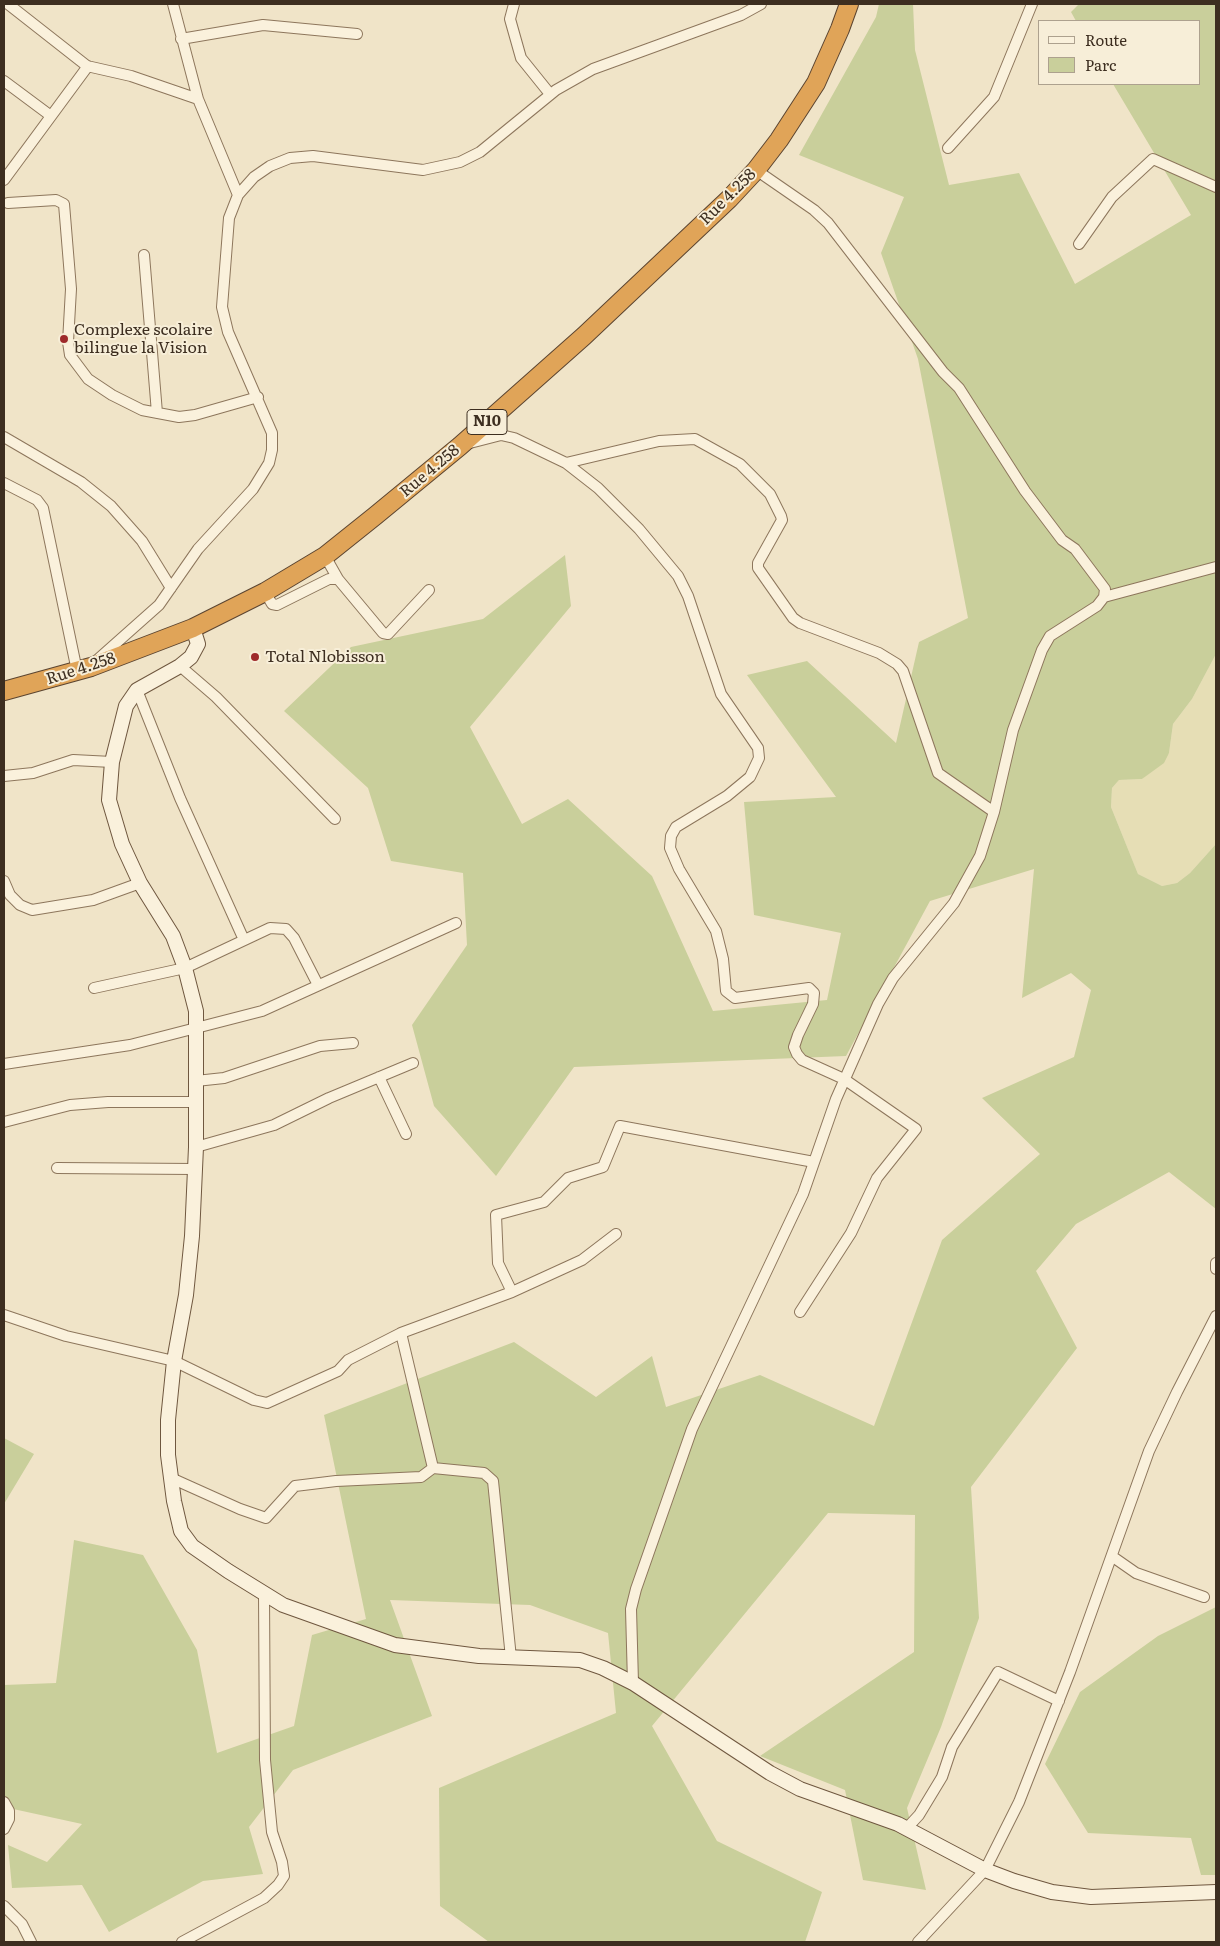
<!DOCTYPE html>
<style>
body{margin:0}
#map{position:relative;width:1220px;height:1946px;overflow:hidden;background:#f0e4c8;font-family:Literata,serif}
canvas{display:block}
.frame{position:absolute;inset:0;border:5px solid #3d2e20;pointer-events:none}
.legend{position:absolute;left:1038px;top:20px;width:162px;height:65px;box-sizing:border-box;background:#f7eed8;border:1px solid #ada18e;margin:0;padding:6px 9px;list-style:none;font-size:15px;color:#3d2e20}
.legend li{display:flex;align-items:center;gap:10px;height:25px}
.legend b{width:25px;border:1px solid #ada18e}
</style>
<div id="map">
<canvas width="1220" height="1946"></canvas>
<div class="frame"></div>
<ul class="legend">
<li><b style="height:6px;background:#faf1dc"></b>Route</li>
<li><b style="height:14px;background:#c9cf9b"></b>Parc</li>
</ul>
</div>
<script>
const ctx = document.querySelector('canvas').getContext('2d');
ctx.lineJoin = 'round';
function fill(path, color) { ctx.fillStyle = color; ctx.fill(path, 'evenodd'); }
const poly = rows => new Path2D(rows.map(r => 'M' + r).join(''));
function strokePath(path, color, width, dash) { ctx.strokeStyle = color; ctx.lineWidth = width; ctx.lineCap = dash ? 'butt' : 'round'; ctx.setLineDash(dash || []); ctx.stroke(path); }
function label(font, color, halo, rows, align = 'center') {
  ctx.font = font + ' Literata,serif'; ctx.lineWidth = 4; ctx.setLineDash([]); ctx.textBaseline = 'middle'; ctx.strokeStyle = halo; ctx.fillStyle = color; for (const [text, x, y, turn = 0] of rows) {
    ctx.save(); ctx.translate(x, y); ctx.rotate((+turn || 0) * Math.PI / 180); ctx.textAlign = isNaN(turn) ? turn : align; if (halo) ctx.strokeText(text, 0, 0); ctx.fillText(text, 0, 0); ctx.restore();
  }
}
fill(poly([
 [1216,654,1216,844,1190,873,1177,883,1162,886,1138,874,1111,807,1112,788,1119,780,1142,779,1169,753,1173,724,1192,699]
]), '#e6deb5');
fill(poly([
 [879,4,913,4,915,50,949,185,1019,173,1075,284,1191,215,1113,84,1199,84,1199,21,1076,21,1071,12,1079,4,1216,4,1216,654,1192,699,1173,724,1169,753,1164,763,1142,779,1119,780,1112,788,1111,807,1138,874,1162,886,1177,883,1190,873,1216,844,1216,1209,1169,1172,1076,1224,1036,1271,1077,1348,971,1487,979,1618,941,1727,907,1808,926,1890,863,1880,845,1790,760,1756,914,1652,915,1515,828,1513,652,1726,717,1841,822,1892,805,1942,489,1942,440,1906,439,1788,616,1713,608,1633,530,1605,390,1600,432,1716,293,1770,249,1827,263,1874,203,1881,109,1932,82,1885,12,1888,8,1845,47,1862,82,1824,4,1807,4,1685,56,1683,74,1540,143,1555,197,1650,217,1753,294,1726,312,1635,366,1619,324,1415,514,1342,596,1397,652,1356,666,1407,760,1375,874,1426,942,1240,1040,1154,982,1098,1074,1057,1091,990,1071,973,1022,998,1034,869,930,901,846,1056,574,1067,496,1176,434,1106,412,1025,467,945,463,873,391,861,368,788,284,711,351,647,483,619,565,555,571,606,470,727,522,824,568,799,652,876,713,1011,827,1000,841,933,754,915,744,802,836,797,747,675,807,661,896,743,919,642,968,618,918,359,881,253,904,197,799,155,876,17],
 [4,1438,34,1454,4,1504],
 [1216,1607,1216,1875,1201,1875,1191,1838,1088,1833,1045,1764,1080,1692,1158,1636]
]), '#c9cf9b');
const street = poly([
 [8,4,87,66,131,76,198,99],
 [173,4,198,99,238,195],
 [514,4,510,19,521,58,550,94],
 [181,39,263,25,357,34],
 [4,81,51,116],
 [948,148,994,97,1032,4],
 [4,180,88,66],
 [8,203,56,200,64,204,71,289,68,342,70,355,88,379,112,395,142,410,179,417,195,415,258,397],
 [1079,244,1112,197,1153,159,1216,187],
 [144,255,157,413],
 [4,437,81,482,111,506,142,541,171,588],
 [466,444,501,435,514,438,566,463,598,488,639,529,678,576,688,596,721,694,758,748,759,758,750,777,727,796,676,827,671,836,670,848,679,869,716,931,723,959,726,991,735,998,809,988,814,993,813,1004,798,1035,794,1047,797,1054,802,1060,844,1079,916,1129,877,1178,851,1233,800,1312],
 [566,463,659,441,695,439,740,464,770,494,781,516,782,520,758,563,758,568,793,618,800,623,879,653,897,664,903,671,938,773,994,812],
 [4,483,37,500,43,508,77,671],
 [325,556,338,579],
 [265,592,272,604,277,605,329,579,338,579,383,633,388,634,429,590],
 [1104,597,1216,567],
 [96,661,159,605,198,549,253,489,269,463,272,450,272,433,228,332,222,307,229,218,238,195,254,177,270,166,290,158,313,156,423,170,460,162,480,152,556,90,593,69,741,15,761,4],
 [180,666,216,697,335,819],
 [137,690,180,798,244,940],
 [4,776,33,773,73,760,112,762],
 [4,881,10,895,20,905,32,910,93,900,140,883],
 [94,988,185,968,270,928,286,929,294,938,318,985],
 [4,1064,130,1045,262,1011,456,923],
 [379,1077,406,1134],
 [196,1081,224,1078,320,1046,353,1043],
 [4,1122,70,1105,108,1102,195,1102],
 [196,1147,274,1125,329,1098,413,1063],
 [57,1168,194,1169],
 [1216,1263,1216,1269],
 [512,1292,498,1263,496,1215,544,1202,568,1178,603,1167,620,1126,814,1162],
 [4,1315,66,1336,174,1361,254,1400,267,1403,338,1371,348,1360,401,1333],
 [171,1478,240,1509,266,1518,295,1486,336,1481,421,1477,433,1468],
 [1113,1557,1136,1573,1204,1597],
 [511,1658,493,1481,484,1473,433,1468,401,1333,512,1292,582,1260,616,1234],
 [633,1683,631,1609,636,1589,692,1429,803,1194,836,1099,878,1004,893,978,954,903,980,856,994,812,1013,730,1042,650,1050,636,1097,606,1104,597,1105,589,1075,549,1062,540,1025,491,959,388,943,372,828,223,814,210,756,170],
 [4,1802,9,1811,9,1819,4,1829],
 [907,1828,919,1815,942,1777,952,1747,998,1672,1059,1701],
 [4,1906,22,1924,31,1942],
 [182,1942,264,1898,278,1885,284,1876,282,1862,272,1832,265,1760,264,1595],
 [918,1942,985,1870,1019,1802,1070,1672,1149,1451,1177,1392,1216,1316]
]);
const secondary = poly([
 [193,628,198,644,191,657,180,666,137,690,126,706,112,762,109,800,122,844,140,883,173,936,185,968,196,1011,196,1147,192,1236,186,1295,174,1361,168,1420,168,1455,174,1501,181,1531,192,1546,228,1571,283,1605,395,1645,479,1656,580,1660,603,1668,633,1683,770,1773,800,1789,898,1824,985,1870,1014,1881,1052,1892,1091,1897,1216,1892]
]);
const highway = poly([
 [4,691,91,667,193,628,265,592,325,556,375,516,460,446,584,336,729,199,756,170,779,140,816,83,840,29,849,4]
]);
strokePath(street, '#8d765c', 12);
strokePath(secondary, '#6f573f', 16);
strokePath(highway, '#5b4430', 20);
strokePath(street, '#faf1dc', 10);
strokePath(secondary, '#faf1dc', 14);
strokePath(highway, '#e0a458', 18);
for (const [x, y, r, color] of [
 [64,339,5,"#9e2a2b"],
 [255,657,5,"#9e2a2b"]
]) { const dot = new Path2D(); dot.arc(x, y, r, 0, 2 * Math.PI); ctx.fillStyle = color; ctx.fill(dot); strokePath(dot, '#f7eed8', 2); }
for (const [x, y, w] of [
 [487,422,40]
]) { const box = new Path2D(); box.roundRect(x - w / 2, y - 12.5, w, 25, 4); ctx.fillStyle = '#f7eed8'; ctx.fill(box); strokePath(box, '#3d2e20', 1); }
label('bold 15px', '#3d2e20', null, [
 ["N10",487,422]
]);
label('16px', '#3d2e20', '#f7eed8', [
 ["Rue 4.258",728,197,-45],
 ["Rue 4.258",430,471,-40],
 ["Rue 4.258",81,669,-18]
]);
label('16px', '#3d2e20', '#f7eed8', [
 ["Complexe scolaire",74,330],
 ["bilingue la Vision",74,348],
 ["Total Nlobisson",265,657]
], 'left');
</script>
